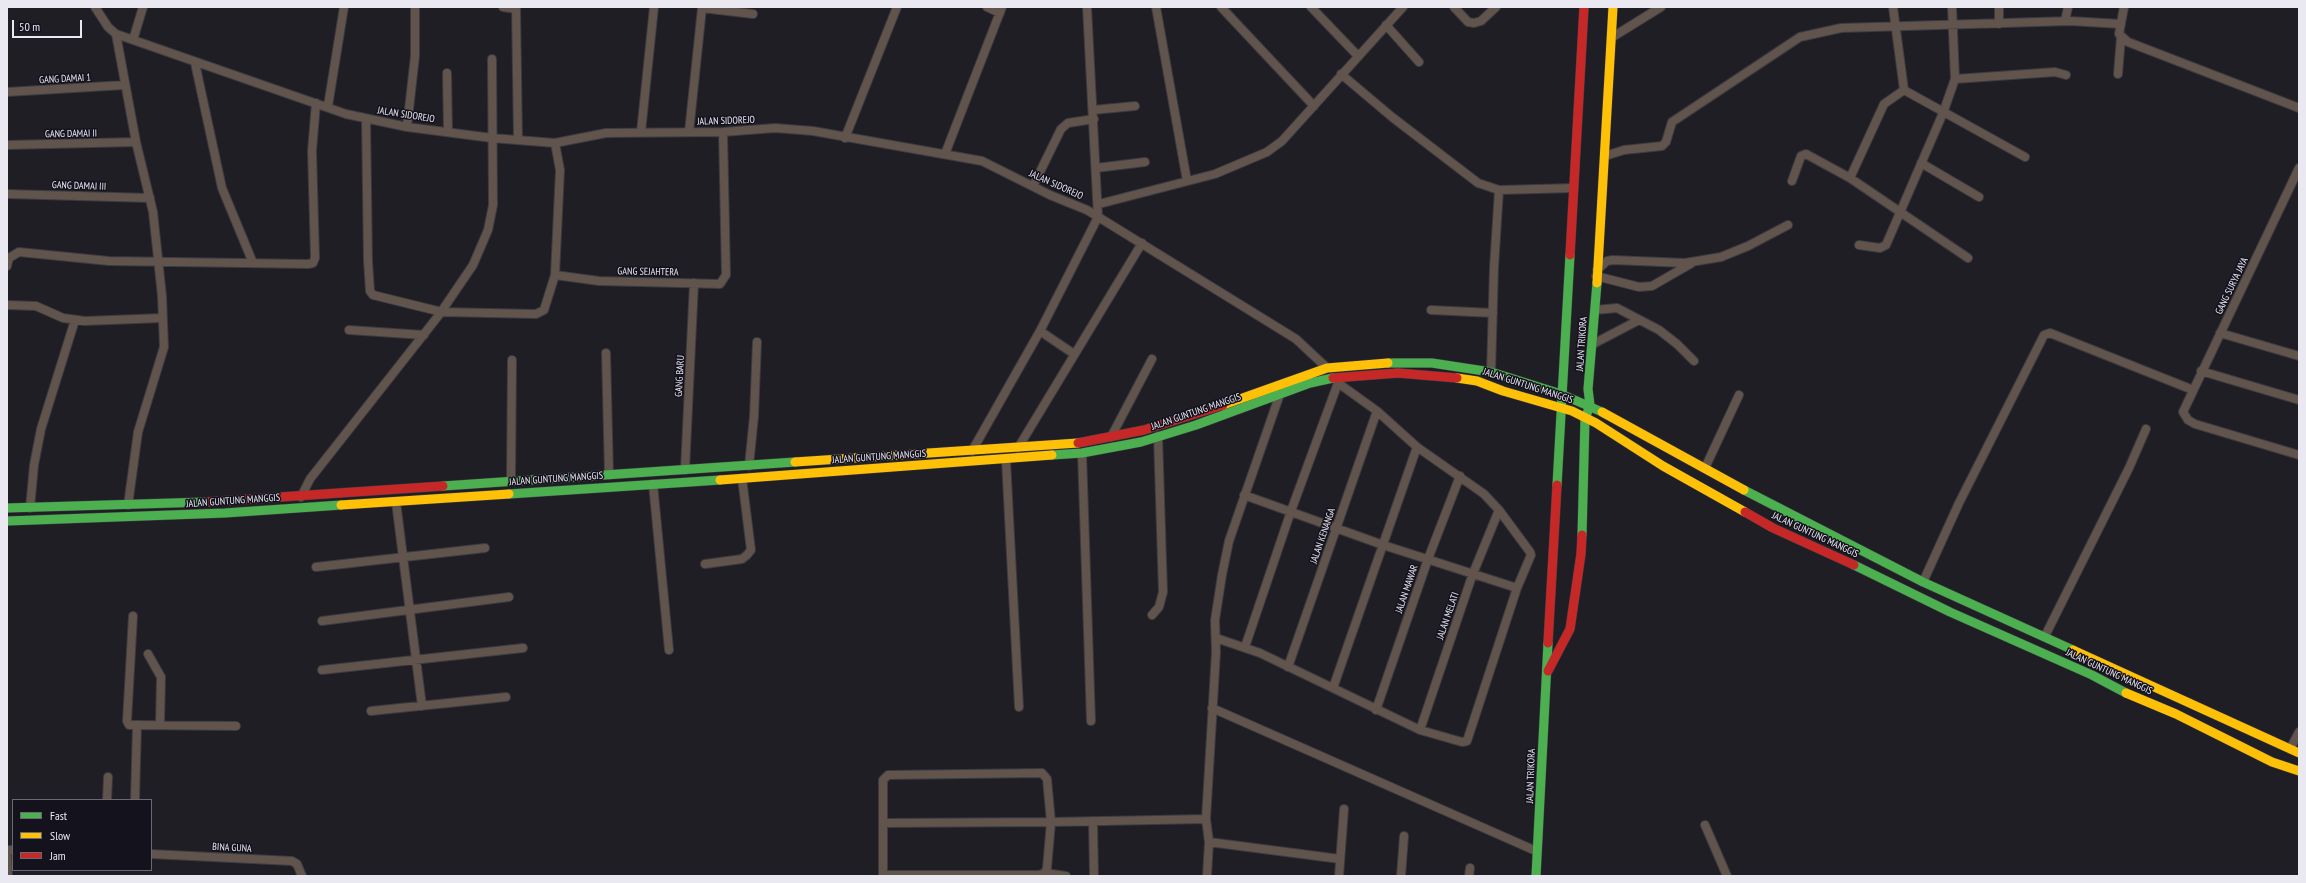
<!DOCTYPE html>
<style>
body{margin:0}
#map{position:relative;width:2306px;height:883px;overflow:hidden;background:#1f1e24;font-family:"PT Sans Narrow",sans-serif}
canvas{display:block}
.frame{position:absolute;inset:0;border:8px solid #eae9f2;pointer-events:none}
.legend{position:absolute;left:12px;top:799px;width:140px;height:72px;box-sizing:border-box;background:#14121d;border:1px solid #6a6872;margin:0;padding:5px 7px;list-style:none;font-size:12px;color:#eae9f2}
.legend li{display:flex;align-items:center;gap:8px;height:20px}
.legend b{width:20px;border:1px solid #6a6872}
.scale{position:absolute;left:12px;top:20px;width:70px;height:18px;box-sizing:border-box;border:2px solid #eae9f2;border-top:0;padding-left:5px;font-size:12px;line-height:14px;white-space:nowrap;color:#eae9f2;-webkit-text-stroke:3px #14121d;paint-order:stroke}
</style>
<div id="map">
<canvas width="2306" height="883"></canvas>
<div class="frame"></div>
<ul class="legend">
<li><b style="height:5px;background:#4caf50"></b>Fast</li>
<li><b style="height:5px;background:#ffc107"></b>Slow</li>
<li><b style="height:5px;background:#c62828"></b>Jam</li>
</ul>
<div class="scale">50 m</div>
</div>
<script>
const ctx = document.querySelector('canvas').getContext('2d');
ctx.lineJoin = 'round';
const poly = rows => new Path2D(rows.map(r => 'M' + r).join(''));
function strokePath(path, color, width, dash) { ctx.strokeStyle = color; ctx.lineWidth = width; ctx.lineCap = dash ? 'butt' : 'round'; ctx.setLineDash(dash || []); ctx.stroke(path); }
function label(font, color, halo, rows, align = 'center') {
  ctx.font = font + ' "PT Sans Narrow",sans-serif'; ctx.lineWidth = 3; ctx.setLineDash([]); ctx.textBaseline = 'middle'; ctx.strokeStyle = halo; ctx.fillStyle = color; for (const [text, x, y, turn = 0] of rows) {
    ctx.save(); ctx.translate(x, y); ctx.rotate((+turn || 0) * Math.PI / 180); ctx.textAlign = isNaN(turn) ? turn : align; if (halo) ctx.strokeText(text, 0, 0); ctx.fillText(text, 0, 0); ctx.restore();
  }
}
const street = poly([
 [95,7,108,27,116,34,346,114,407,127,492,138,555,143,606,133,723,132,775,128,813,131,982,161,1050,195,1087,210,1296,339,1327,368],
 [503,7,516,9],
 [516,7,518,140],
 [987,7,1000,13],
 [1156,7,1187,181],
 [1221,7,1314,106],
 [1311,7,1358,56],
 [1454,7,1468,22,1474,23,1481,21,1496,7],
 [1893,7,1904,90,2025,157],
 [1999,7,1999,24],
 [2124,7,2119,34,2128,42,2299,108],
 [2065,21,2068,7],
 [1386,25,1419,62],
 [116,34,136,142,153,212,162,296,164,347,138,432,128,505],
 [1611,38,1661,7],
 [133,40,143,7],
 [195,63,222,188,253,263],
 [447,73,448,131],
 [1341,74,1392,117,1478,183,1499,190,1574,188],
 [2118,74,2121,37],
 [1955,79,2055,72,2066,75],
 [7,92,125,85],
 [328,106,344,7],
 [1093,110,1135,106],
 [366,119,368,261,370,291,373,295,442,312,536,314,544,310,555,275],
 [407,127,415,56,415,7],
 [641,132,654,7],
 [689,132,702,8,753,14],
 [845,138,897,7],
 [555,143,560,170,555,275,599,281,720,284,726,275,723,132],
 [7,145,136,142],
 [945,154,1002,7],
 [1605,156,1624,150,1662,146,1666,142,1672,122,1800,37,1841,28,2070,21,2121,24],
 [1921,163,1979,197],
 [1096,168,1145,162],
 [2299,168,2183,412,2188,420,2195,424,2299,455],
 [1850,178,1884,104,1904,90],
 [1792,181,1801,156,1806,154,1850,178,1968,258],
 [1033,186,1061,129,1068,123,1094,119],
 [7,194,150,198],
 [1099,204,1215,174,1267,152,1282,141,1403,7],
 [1859,245,1880,248,1886,245,1943,113,1955,79,1952,7],
 [7,266,9,258,19,252,109,261,308,264,313,263,315,258,312,151,316,103],
 [1597,270,1607,261,1613,260,1685,263,1721,257,1748,246,1788,225],
 [1596,276,1639,287,1652,286,1692,263],
 [7,305,36,306,63,318,85,321,162,318],
 [1431,310,1493,313],
 [1595,310,1617,308,1659,330,1677,344,1694,361],
 [349,330,424,335],
 [1040,331,1074,354],
 [2220,333,2299,356],
 [1593,344,1639,320],
 [606,353,609,475],
 [2201,371,2299,400],
 [1491,372,1494,267,1499,190],
 [1111,437,1152,359],
 [1018,448,1142,243],
 [972,451,1040,331,1098,217,1087,7],
 [1082,453,1091,721],
 [1006,460,1019,707],
 [749,466,754,416,757,342],
 [1705,468,1739,395],
 [685,470,694,283],
 [511,481,512,360],
 [653,484,669,650],
 [1244,495,1383,545,1517,588],
 [301,497,310,479,439,315,473,265,488,230,493,205,492,59],
 [396,502,422,706],
 [30,508,34,465,41,429,75,320],
 [705,564,742,559,747,555,751,550,742,478],
 [316,567,485,548],
 [1923,582,1959,503,2044,335,2050,333,2193,390],
 [1152,615,1159,607,1163,592,1158,436],
 [133,616,127,721,129,725,137,725],
 [322,621,509,597],
 [2045,636,2129,468,2146,429],
 [1216,638,1260,653,1420,730,1462,742,1467,741,1517,588,1531,555,1530,552,1499,510,1484,494,1417,447,1377,411,1338,383],
 [1245,647,1291,511,1338,383,1335,378],
 [148,654,161,677,160,725],
 [1288,667,1377,411],
 [322,670,523,648],
 [1333,688,1417,447],
 [1212,708,1536,851],
 [1376,710,1428,559,1460,476],
 [371,711,506,697],
 [1420,730,1472,576,1499,510],
 [2290,749,2299,732],
 [107,800,108,777],
 [135,800,137,725,236,726],
 [1093,821,1094,876],
 [1705,825,1727,876],
 [1209,842,1340,859],
 [7,850,13,850],
 [151,854,292,861,297,864,302,876],
 [7,856,8,876],
 [883,875,1039,875,1045,873,1047,868,1051,822,1206,819],
 [883,876,883,780,888,775,1042,773,1047,779,1051,822,885,823],
 [1045,876,1045,873,1066,876],
 [1207,876,1209,842,1206,819,1216,652,1215,620,1222,575,1229,541,1281,391],
 [1339,876,1344,809],
 [1401,876,1404,836],
 [1469,876,1470,868]
]);
const fast = poly([
 [1388,363,1432,363,1491,372,1561,394,1602,412],
 [1052,455,1082,453,1141,442,1196,425,1310,383,1333,378],
 [1557,485,1570,255],
 [443,486,795,462],
 [1744,490,1923,582,2073,650],
 [509,494,720,480],
 [7,508,206,502],
 [7,521,225,513,341,505],
 [1582,535,1585,419,1590,405,1588,389,1597,283],
 [1854,565,1950,612,2092,675,2126,693],
 [1536,876,1548,643]
]);
const slow = poly([
 [1597,283,1613,7],
 [1457,378,1477,381,1503,391,1572,411,1596,423,1663,466,1745,512],
 [1223,405,1327,368,1388,363],
 [1602,412,1744,490],
 [795,462,1078,443],
 [720,480,1052,455],
 [341,505,509,494],
 [2073,650,2299,753],
 [2126,693,2176,714,2272,762,2299,771]
]);
const jam = poly([
 [1570,255,1584,7],
 [1333,378,1398,373,1457,378],
 [1078,443,1144,430,1223,405],
 [206,502,443,486],
 [1745,512,1773,528,1854,565],
 [1548,643,1557,485],
 [1548,671,1570,629,1581,554,1582,535]
]);
strokePath(street, '#3c3b40', 10);
strokePath(fast, '#3c3b40', 10);
strokePath(slow, '#3c3b40', 10);
strokePath(jam, '#3c3b40', 10);
strokePath(street, '#60544d', 8);
strokePath(fast, '#4caf50', 9);
strokePath(slow, '#ffc107', 9);
strokePath(jam, '#c62828', 9);
label('10px', '#eae9f2', '#14121d', [
 ["GANG DAMAI 1",65,79,-3],
 ["JALAN SIDOREJO",406,115,9],
 ["JALAN SIDOREJO",726,121,-2],
 ["GANG DAMAI II",71,134,-1],
 ["JALAN SIDOREJO",1056,185,24],
 ["GANG DAMAI III",79,186,2],
 ["GANG SEJAHTERA",648,272,1],
 ["GANG SURYA JAYA",2232,286,-64],
 ["JALAN TRIKORA",1582,344,-86],
 ["GANG BARU",680,376,-87],
 ["JALAN GUNTUNG MANGGIS",1528,386,18],
 ["JALAN GUNTUNG MANGGIS",1196,412,-19],
 ["JALAN GUNTUNG MANGGIS",879,457,-4],
 ["JALAN GUNTUNG MANGGIS",556,479,-4],
 ["JALAN GUNTUNG MANGGIS",233,501,-4],
 ["JALAN GUNTUNG MANGGIS",1815,535,25],
 ["JALAN KENANGA",1323,536,-71],
 ["JALAN MAWAR",1407,589,-71],
 ["JALAN MELATI",1448,616,-71],
 ["JALAN GUNTUNG MANGGIS",2109,672,25],
 ["JALAN TRIKORA",1531,776,-88],
 ["BINA GUNA",232,848,3]
]);
</script>
